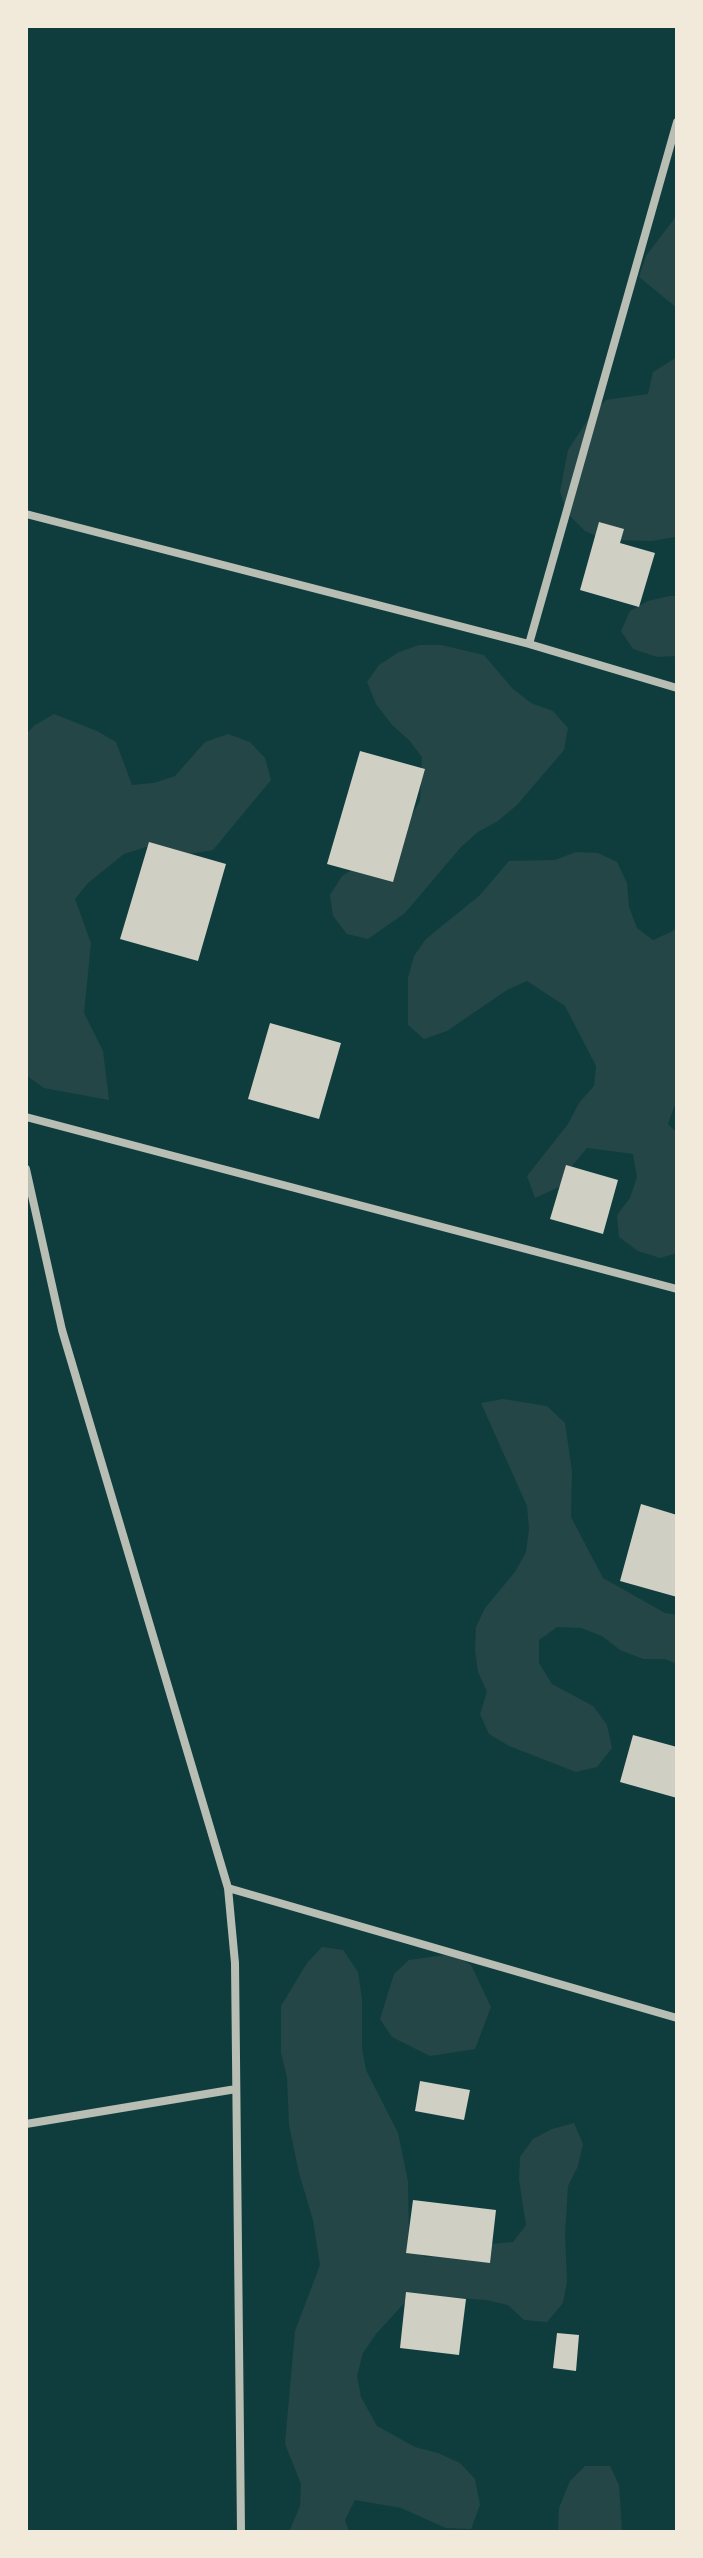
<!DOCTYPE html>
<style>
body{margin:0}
#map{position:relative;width:703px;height:2558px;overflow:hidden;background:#0f3d3e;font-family:Barlow,sans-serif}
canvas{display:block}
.frame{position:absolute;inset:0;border:28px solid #f1e9da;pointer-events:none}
</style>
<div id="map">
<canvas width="703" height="2558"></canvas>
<div class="frame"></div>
</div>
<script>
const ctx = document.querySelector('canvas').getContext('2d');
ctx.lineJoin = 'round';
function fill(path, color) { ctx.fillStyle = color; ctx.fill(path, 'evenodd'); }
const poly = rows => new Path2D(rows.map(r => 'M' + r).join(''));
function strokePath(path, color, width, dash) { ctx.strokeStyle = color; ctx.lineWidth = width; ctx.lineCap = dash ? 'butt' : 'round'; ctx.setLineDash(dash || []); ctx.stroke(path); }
fill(poly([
 [677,215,677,308,639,277,646,256],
 [677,357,677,533,675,537,652,541,605,540,585,531,567,513,560,492,568,450,591,415,606,400,648,394,653,372],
 [669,596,677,596,677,656,657,657,633,649,621,631,630,611,648,601],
 [419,645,441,645,484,655,512,688,531,703,553,711,568,728,564,750,517,805,498,821,478,832,461,847,405,913,368,939,347,934,333,916,330,895,342,876,379,853,409,820,420,801,422,757,409,740,392,725,376,704,367,682,379,665,399,652],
 [54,714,97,731,116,742,132,785,154,783,175,776,205,742,228,734,250,742,265,758,271,780,213,850,190,854,169,848,146,847,124,854,88,883,75,899,91,943,84,1013,103,1051,109,1100,44,1088,26,1075,26,734,35,725],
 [576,852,598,853,617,862,627,883,629,907,637,928,653,940,673,931,677,927,677,1099,668,1124,677,1133,677,1253,660,1258,638,1251,619,1237,617,1215,630,1198,637,1177,633,1154,587,1148,572,1166,561,1186,535,1198,527,1176,568,1124,579,1103,594,1086,596,1066,565,1006,527,981,507,990,447,1031,424,1039,408,1025,408,978,414,956,426,939,480,895,509,861,555,860],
 [503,1399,547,1406,565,1423,572,1471,571,1517,603,1578,665,1613,677,1615,677,1664,665,1659,643,1659,620,1650,602,1636,581,1628,557,1627,539,1640,539,1663,552,1684,593,1706,607,1725,612,1748,597,1767,576,1772,509,1746,489,1734,480,1714,487,1692,478,1672,475,1650,476,1627,485,1608,515,1572,526,1552,529,1529,527,1506,481,1403],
 [322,1947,343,1950,358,1972,362,1999,362,2048,366,2070,398,2133,408,2181,409,2243,425,2257,446,2255,467,2246,513,2242,526,2225,519,2180,520,2157,533,2139,552,2129,574,2123,583,2144,578,2166,568,2186,565,2234,567,2281,563,2303,547,2322,524,2320,508,2305,486,2300,433,2296,409,2298,376,2334,363,2353,357,2376,361,2397,377,2426,415,2447,438,2453,460,2463,475,2479,480,2505,471,2529,446,2528,401,2508,355,2500,345,2520,349,2532,289,2532,300,2506,301,2484,285,2444,295,2331,320,2265,313,2220,299,2173,289,2125,287,2077,281,2053,281,2006,307,1963],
 [452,1954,471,1965,491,2007,475,2049,430,2056,392,2037,380,2019,394,1974,409,1960],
 [585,2466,610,2466,619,2485,622,2532,558,2532,559,2508,570,2481]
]), '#244646');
fill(poly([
 [599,522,624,529,620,543,655,553,639,607,580,590],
 [360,751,425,769,393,882,327,864],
 [149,842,226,864,198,961,120,939],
 [270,1023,341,1043,319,1119,248,1099],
 [566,1165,618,1180,603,1234,550,1219],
 [641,1504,677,1515,677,1597,620,1581],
 [633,1735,677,1747,677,1798,620,1782],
 [420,2081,470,2090,464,2120,415,2111],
 [413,2200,496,2210,490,2263,406,2253],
 [406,2292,466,2299,459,2355,400,2348],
 [557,2333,579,2335,576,2371,553,2368]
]), '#cfcfc3');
strokePath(poly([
 [26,514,529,644,677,688],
 [529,644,677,122],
 [26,1117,677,1289],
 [26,1169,62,1330,228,1888,235,1963,241,2532],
 [228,1888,677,2018],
 [26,2124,236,2089]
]), '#b8beb3', 8);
</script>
